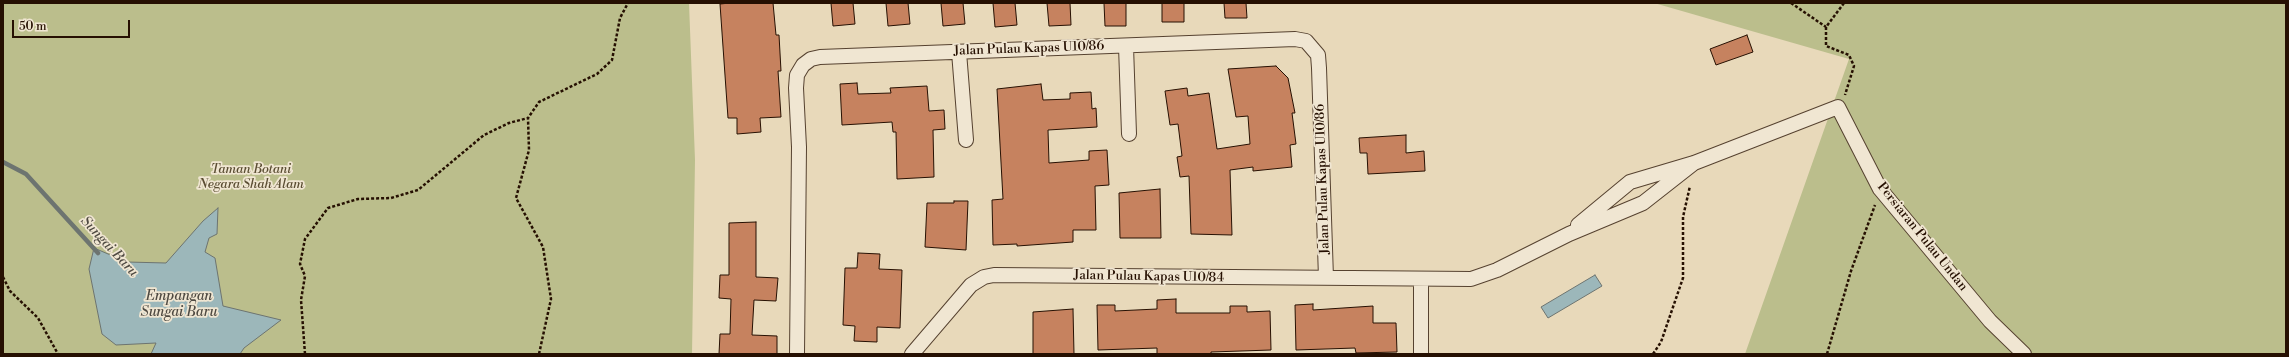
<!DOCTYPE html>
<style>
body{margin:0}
#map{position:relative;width:2289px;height:357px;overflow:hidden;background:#e8d9ba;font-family:"Libre Bodoni",serif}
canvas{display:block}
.frame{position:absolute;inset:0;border:4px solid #261002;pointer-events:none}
.scale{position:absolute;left:12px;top:20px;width:118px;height:18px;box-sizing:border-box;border:2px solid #261002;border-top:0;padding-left:5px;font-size:12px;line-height:14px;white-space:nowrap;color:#261002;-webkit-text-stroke:3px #f0e6d2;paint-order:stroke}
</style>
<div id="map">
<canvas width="2289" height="357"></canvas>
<div class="frame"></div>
<div class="scale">50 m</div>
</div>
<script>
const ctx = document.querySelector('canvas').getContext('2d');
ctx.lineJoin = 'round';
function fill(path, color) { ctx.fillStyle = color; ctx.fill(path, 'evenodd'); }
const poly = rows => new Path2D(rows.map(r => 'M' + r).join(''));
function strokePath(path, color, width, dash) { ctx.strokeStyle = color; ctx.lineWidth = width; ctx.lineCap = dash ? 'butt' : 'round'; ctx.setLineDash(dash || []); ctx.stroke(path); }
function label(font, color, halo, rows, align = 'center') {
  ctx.font = font + ' "Libre Bodoni",serif'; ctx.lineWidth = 3.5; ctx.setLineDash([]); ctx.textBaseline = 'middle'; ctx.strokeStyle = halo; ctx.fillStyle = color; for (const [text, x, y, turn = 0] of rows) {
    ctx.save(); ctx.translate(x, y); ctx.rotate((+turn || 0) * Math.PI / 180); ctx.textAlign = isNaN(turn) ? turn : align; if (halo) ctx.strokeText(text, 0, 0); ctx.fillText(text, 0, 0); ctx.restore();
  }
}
fill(poly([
 [3,3,689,3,695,160,692,354,3,354],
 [1654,3,2286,3,2286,354,1745,354,1849,59]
]), '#bbbe8c');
const water = poly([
 [218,208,217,234,209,238,205,252,215,258,223,306,281,320,244,348,240,354,151,354,156,343,116,345,102,334,89,269,94,248,127,262,166,263,203,221,218,208],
 [1595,275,1602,286,1548,318,1541,307,1595,275]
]);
fill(water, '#9cb7ba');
strokePath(water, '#6d7470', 1);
strokePath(poly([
 [3,162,26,174,98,253]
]), '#6d7470', 4.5);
const building = poly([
 [730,3,773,3,776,35,779,35,781,71,778,71,781,117,760,118,761,132,737,134,737,118,728,118,720,4,730,3],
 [831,3,853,3,855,24,833,26,831,3],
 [886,3,908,3,910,24,888,26,886,3],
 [941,3,963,3,965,24,943,26,941,3],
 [993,3,1015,3,1017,25,995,27,993,3],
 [1047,3,1070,3,1071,25,1049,26,1047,3],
 [1104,3,1126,3,1126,26,1105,26,1104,3],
 [1162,3,1184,3,1184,22,1162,22,1162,3],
 [1224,3,1246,3,1247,18,1225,18,1224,3],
 [1747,35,1753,52,1716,65,1710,49,1747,35],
 [1276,66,1288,78,1295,113,1292,113,1296,144,1290,145,1292,167,1253,171,1253,167,1230,170,1232,235,1191,234,1189,176,1180,177,1177,157,1182,156,1178,124,1170,125,1165,91,1187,88,1188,96,1209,93,1217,149,1250,144,1248,116,1236,117,1228,69,1276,66],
 [857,83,858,94,891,93,890,88,927,86,929,111,944,110,945,129,933,130,934,177,897,179,896,132,893,132,892,122,842,125,840,84,857,83],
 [1041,84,1043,100,1070,99,1070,93,1091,92,1092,109,1096,108,1097,127,1048,130,1049,163,1089,160,1089,151,1107,150,1109,185,1095,186,1096,230,1073,230,1073,242,1017,246,1017,244,993,245,992,200,1003,199,997,89,1041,84],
 [1406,135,1406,153,1424,151,1425,171,1368,174,1367,153,1360,153,1359,138,1406,135],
 [1160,189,1161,238,1120,238,1119,193,1160,189],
 [954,201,968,201,966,250,925,247,927,203,954,203,954,201],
 [756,222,756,277,778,278,776,301,754,300,752,335,777,336,777,354,719,354,720,334,730,334,731,299,719,298,720,275,729,275,729,223,756,222],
 [858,253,880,254,879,269,902,270,900,328,877,327,877,342,854,341,855,326,843,325,845,268,857,268,858,253],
 [1176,299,1176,313,1230,313,1230,306,1247,306,1247,312,1270,311,1271,350,1211,352,1211,354,1157,354,1157,348,1098,350,1097,305,1115,305,1115,311,1157,309,1157,300,1176,299],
 [1313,304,1313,310,1373,306,1373,323,1396,323,1397,352,1356,353,1355,348,1296,350,1295,305,1313,304],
 [1073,309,1074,354,1033,354,1033,312,1073,309]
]);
fill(building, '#c6825f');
strokePath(building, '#261002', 1);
const street = poly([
 [1126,46,1129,134],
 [959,52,966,140],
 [1578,225,1630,182,1694,163,1838,107,1880,189,1990,321,2024,354],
 [797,354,799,147,796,88,797,75,803,65,811,59,820,57,1295,39,1306,41,1318,55,1319,68,1326,278],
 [912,354,971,285,984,277,994,275,1471,279,1497,270,1569,234,1643,203,1694,163],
 [1421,354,1421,279]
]);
strokePath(street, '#564230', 16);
strokePath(poly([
 [1791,3,1826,27],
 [1844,3,1826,27,1826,46,1849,55,1854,66,1845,95],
 [3,277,10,291,38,318,58,354],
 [305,354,301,300,305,276,300,264,305,239,328,208,358,199,391,198,418,190,484,135,509,123,528,118],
 [539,354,551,299,543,247,516,198,529,150,528,118,539,102,597,74,612,60,620,18,628,3],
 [1653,354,1661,342,1683,278,1683,217,1690,186],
 [1827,354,1851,271,1875,205]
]), '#261002', 2.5, [3, 2]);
strokePath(street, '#f0e6d2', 14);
label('13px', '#261002', '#f0e6d2', [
 ["Jalan Pulau Kapas U10/86",1029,49,-2],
 ["Jalan Pulau Kapas U10/86",1323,179,-92],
 ["Persiaran Pulau Undan",1922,237,51],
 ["Jalan Pulau Kapas U10/84",1149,277,1]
]);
label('italic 13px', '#5a4d32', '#f0e6d2', [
 ["Taman Botani",251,170],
 ["Negara Shah Alam",251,185]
]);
label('italic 14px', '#4f4a42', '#f0e6d2', [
 ["Sungai Baru",109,247,47],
 ["Empangan",179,297],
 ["Sungai Baru",179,313]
]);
</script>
